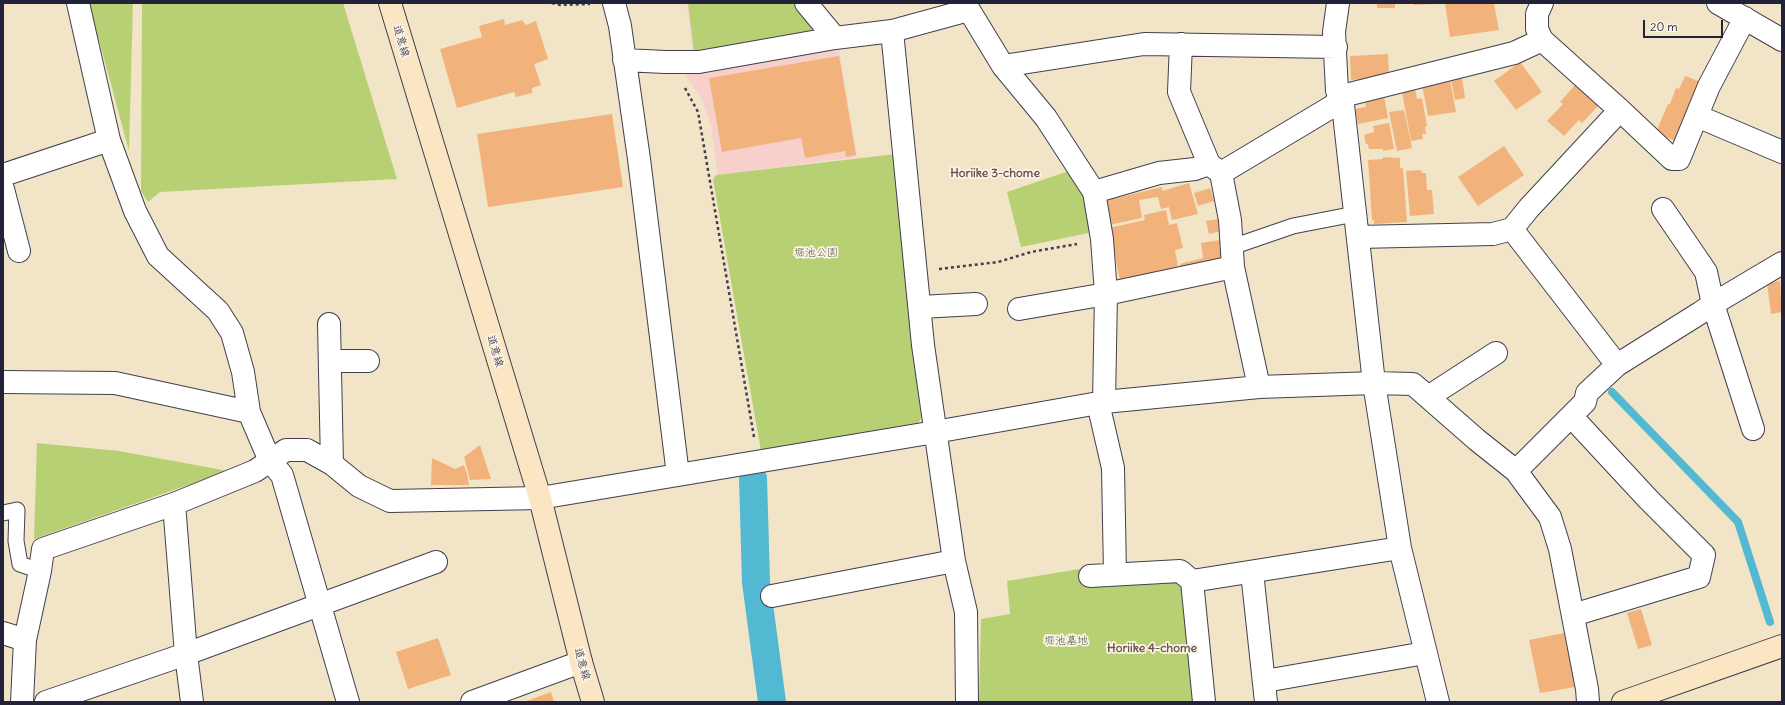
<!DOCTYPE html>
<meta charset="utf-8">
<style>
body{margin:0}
#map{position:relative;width:1785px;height:705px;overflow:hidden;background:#f2e4c7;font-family:Delius,sans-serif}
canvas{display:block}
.frame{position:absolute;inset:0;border:4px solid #22223b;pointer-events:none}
.scale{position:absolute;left:1643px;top:20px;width:80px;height:18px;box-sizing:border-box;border:2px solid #22223b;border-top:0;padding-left:5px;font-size:12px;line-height:14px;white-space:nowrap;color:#22223b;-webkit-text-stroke:3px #fcf5e5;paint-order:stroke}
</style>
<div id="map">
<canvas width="1785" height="705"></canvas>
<div class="frame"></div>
<div class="scale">20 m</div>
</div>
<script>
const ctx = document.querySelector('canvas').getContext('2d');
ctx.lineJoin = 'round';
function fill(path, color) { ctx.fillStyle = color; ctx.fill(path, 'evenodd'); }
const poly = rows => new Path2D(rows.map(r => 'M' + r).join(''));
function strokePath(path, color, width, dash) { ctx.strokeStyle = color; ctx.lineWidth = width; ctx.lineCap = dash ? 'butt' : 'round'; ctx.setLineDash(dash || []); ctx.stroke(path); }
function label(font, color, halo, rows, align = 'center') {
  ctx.font = font + ' Delius,"Klee One",sans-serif'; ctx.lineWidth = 3.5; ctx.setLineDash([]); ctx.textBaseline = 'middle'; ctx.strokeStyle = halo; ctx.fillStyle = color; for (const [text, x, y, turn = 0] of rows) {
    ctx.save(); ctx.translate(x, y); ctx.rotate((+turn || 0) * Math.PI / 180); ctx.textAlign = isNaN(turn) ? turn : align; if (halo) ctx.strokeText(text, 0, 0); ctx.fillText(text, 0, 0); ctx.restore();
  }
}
fill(poly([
 [687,3,798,3,839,49,857,157,718,175,711,126,701,97,682,72,693,53]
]), '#f7d0cb');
fill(poly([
 [89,3,133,3,129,151],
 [142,3,343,3,397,179,160,192,148,202,141,191],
 [688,3,796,3,816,27,815,32,694,51],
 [896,154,922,416,916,427,761,451,713,179,716,175],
 [1072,170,1087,188,1093,232,1021,247,1007,192],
 [37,443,119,451,228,471,34,539],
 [1085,568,1180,580,1193,702,979,702,981,619,1010,614,1007,581]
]), '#b8d074');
strokePath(poly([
 [1612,392,1738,522,1770,622]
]), '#53b8d2', 8);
strokePath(poly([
 [753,479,756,582,772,702]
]), '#53b8d2', 28);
fill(poly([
 [1377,3,1395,3,1395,8,1377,8],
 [1414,3,1436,3,1436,4,1414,5],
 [1445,3,1494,3,1499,30,1450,37],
 [504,19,505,25,522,20,526,25,536,21,548,59,534,64,541,85,532,88,532,93,516,97,514,92,457,108,440,49,482,37,479,26],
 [1388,54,1389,77,1351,80,1350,56],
 [839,56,856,155,846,157,845,151,805,158,801,138,722,152,709,78],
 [1520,62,1542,92,1516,110,1494,81],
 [1685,76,1704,83,1679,143,1666,137,1657,130,1668,104,1670,104,1676,88,1679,89],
 [1462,78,1465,98,1455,100,1451,80],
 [1450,80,1456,112,1428,116,1422,85],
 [1576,84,1599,105,1582,123,1579,120,1564,136,1547,121,1563,104,1560,102],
 [1415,89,1417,99,1422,98,1427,126,1425,127,1426,134,1422,134,1423,139,1411,141,1402,92],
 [1384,96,1388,118,1358,124,1355,109,1366,107,1365,100],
 [1404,110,1412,148,1397,151,1389,112],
 [612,114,623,187,488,207,477,134],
 [1389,123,1394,149,1383,151,1383,149,1369,149,1368,144,1366,144,1364,135,1374,132,1373,126],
 [1504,146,1524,175,1478,206,1458,177],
 [1383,157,1400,158,1400,168,1403,168,1407,222,1374,224,1374,220,1372,220,1368,160,1383,159],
 [1421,170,1422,173,1426,173,1427,190,1432,190,1434,214,1410,216,1406,171],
 [1189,183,1198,214,1172,220,1169,207,1161,209,1158,197,1139,200,1142,218,1109,225,1104,201,1162,187,1162,191],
 [1210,188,1214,201,1198,206,1194,193],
 [1166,210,1169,225,1177,223,1183,248,1175,250,1178,266,1172,268,1173,274,1121,285,1109,228,1145,220,1144,215],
 [1219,219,1222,231,1209,234,1206,221],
 [1220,240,1223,260,1180,267,1180,264,1203,258,1201,243],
 [1780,281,1782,312,1771,314,1767,283],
 [480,445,491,479,470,480,464,457],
 [432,458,455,469,464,465,467,474,469,485,431,485],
 [1641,609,1652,645,1638,649,1627,613],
 [1564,633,1575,687,1540,693,1529,640],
 [438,638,451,675,408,689,396,652],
 [551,692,554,702,524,702]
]), '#f1b37b');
const lane = poly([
 [1232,247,1293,226,1355,214],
 [3,513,17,510,16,541,20,564,40,571]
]);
const street = poly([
 [78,3,109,140,135,211,158,256,218,311,232,333,243,372,249,412,270,461,282,475,348,702],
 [806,3,835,38],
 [962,3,969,10,1003,66,1046,118,1094,192,1102,239,1106,294,1104,402],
 [1338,3,1334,32,1337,91,1342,96,1374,383,1400,548,1438,702],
 [1718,3,1782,40],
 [892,31,923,345,954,561,966,612,967,702],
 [1542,40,1620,110],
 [1181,44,1179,92,1209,164,1221,173,1230,220,1233,267,1259,387],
 [624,60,665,62,699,62,835,38,892,31,969,10],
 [1003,66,1144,44,1336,47],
 [1697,116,1782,152],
 [1221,173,1333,106,1342,96,1514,53,1542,40,1537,29,1537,14,1542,3],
 [3,175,109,140],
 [3,189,19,251],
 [1094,192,1159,173,1195,169,1209,164],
 [1663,209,1706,272,1713,304,1753,429],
 [1512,229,1529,208,1620,110,1672,159,1679,159,1709,86,1745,18],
 [1358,237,1493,234,1512,229,1617,365],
 [920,307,976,304],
 [1019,309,1106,294,1233,267],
 [329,324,332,464],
 [330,361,368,361],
 [3,382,115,383,249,412],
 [1428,397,1496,353],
 [1098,403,1113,468,1115,574],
 [1571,416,1648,499,1704,555,1699,577,1573,615],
 [678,475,935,432,1104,402,1259,387,1374,383,1413,384,1477,440,1516,471],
 [174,504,186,654,192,702],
 [1252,572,1266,702],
 [1090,576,1180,571,1192,581,1204,702],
 [1192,581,1400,548],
 [772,596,954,561],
 [3,633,25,640],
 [1265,681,1425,653],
 [22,702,25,640,40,571,43,549,174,504,255,471,286,450,307,450,332,464,359,486,390,501,540,498,678,475,639,159,620,26,614,3],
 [46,702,186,654,436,562],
 [472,702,581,662],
 [1588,702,1587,689,1560,549,1550,517,1516,471,1585,402,1587,393,1617,365,1700,313,1713,304,1782,263]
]);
const secondary = poly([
 [390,3,540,498,581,662,593,702],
 [1623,702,1782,646]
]);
strokePath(lane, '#413f50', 17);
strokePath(street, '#413f50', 24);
strokePath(secondary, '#413f50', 24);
strokePath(poly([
 [552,3,560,5,590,4],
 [685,88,698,112,754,437],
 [939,269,998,262,1031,252,1077,244]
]), '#413f50', 2.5, [3, 3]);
strokePath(lane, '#fff', 15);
strokePath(street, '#fff', 22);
strokePath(secondary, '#fbe6c4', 22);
label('11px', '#22223b', '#fcf5e5', [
 ["道意線",401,41,73],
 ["道意線",495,351,73],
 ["道意線",582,664,74]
]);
label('11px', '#4f564c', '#fcf5e5', [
 ["堀池公園",816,253],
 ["堀池墓地",1066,641]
]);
label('bold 12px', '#6a5551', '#fcf5e5', [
 ["Horiike 3-chome",995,174],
 ["Horiike 4-chome",1152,649]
]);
</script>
